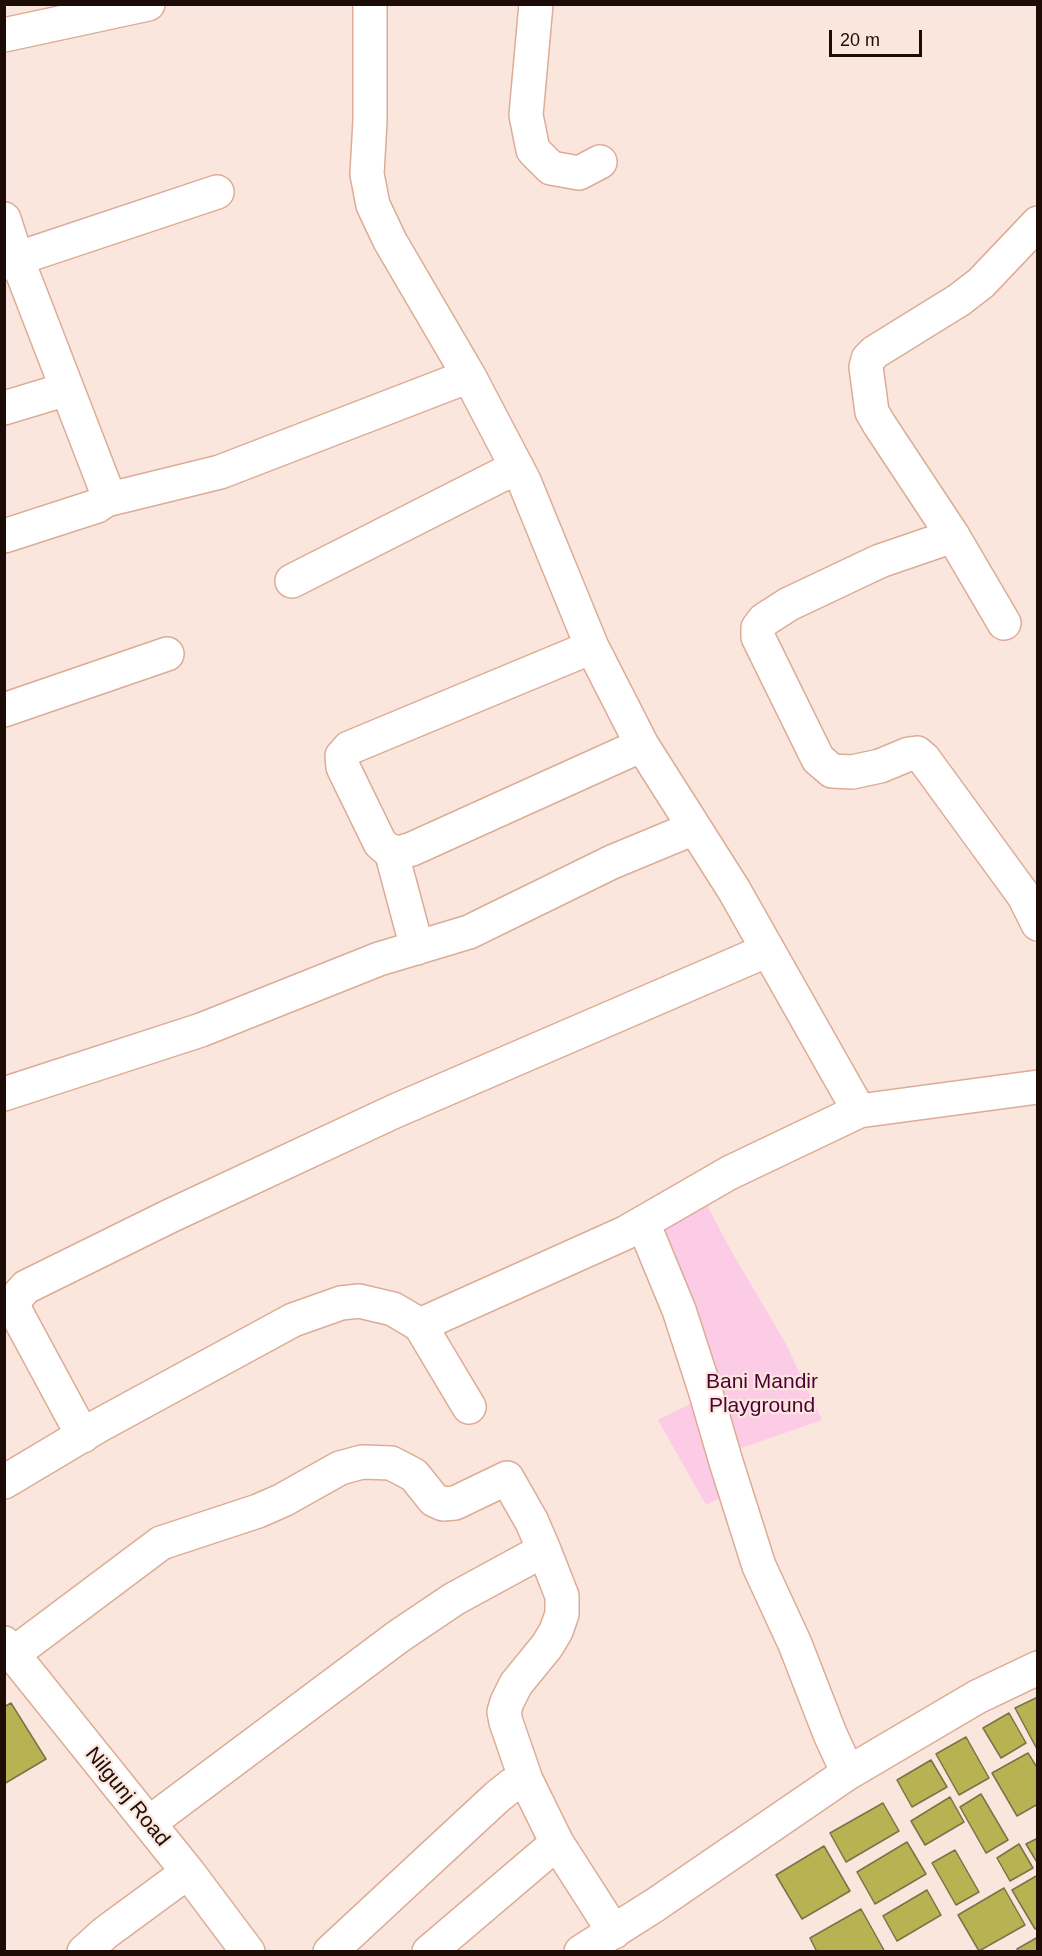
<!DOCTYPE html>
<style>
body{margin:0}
#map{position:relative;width:1042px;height:1956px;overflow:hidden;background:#fbe6dd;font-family:Arial,sans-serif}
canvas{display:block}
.frame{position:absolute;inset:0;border:6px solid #1d0c05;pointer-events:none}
.scale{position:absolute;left:829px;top:30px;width:93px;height:27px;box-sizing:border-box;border:3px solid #1d0c05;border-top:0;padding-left:8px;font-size:18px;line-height:21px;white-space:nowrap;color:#1d0c05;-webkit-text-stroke:4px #fbe6dd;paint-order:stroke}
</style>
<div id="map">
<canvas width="1042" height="1956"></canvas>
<div class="frame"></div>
<div class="scale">20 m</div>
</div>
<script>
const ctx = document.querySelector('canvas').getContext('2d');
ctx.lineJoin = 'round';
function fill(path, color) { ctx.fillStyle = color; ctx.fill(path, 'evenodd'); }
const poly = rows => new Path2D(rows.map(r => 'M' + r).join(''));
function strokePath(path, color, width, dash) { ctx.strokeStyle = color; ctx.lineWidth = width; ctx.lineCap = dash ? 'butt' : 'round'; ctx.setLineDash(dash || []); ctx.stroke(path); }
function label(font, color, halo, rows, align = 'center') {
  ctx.font = font + ' Arial,sans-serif'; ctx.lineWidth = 4.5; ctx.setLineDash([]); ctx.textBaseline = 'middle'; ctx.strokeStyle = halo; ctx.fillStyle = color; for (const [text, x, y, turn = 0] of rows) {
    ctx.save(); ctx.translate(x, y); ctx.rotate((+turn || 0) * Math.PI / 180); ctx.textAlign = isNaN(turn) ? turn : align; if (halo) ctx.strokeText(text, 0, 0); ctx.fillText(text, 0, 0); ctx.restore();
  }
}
fill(poly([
 [702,1196,733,1254,785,1342,822,1420,741,1448,730,1438,748,1484,706,1505,658,1420,694,1402,643,1223]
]), '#fccce6');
const building = poly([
 [1038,1697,1038,1751,1015,1708,1038,1697],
 [11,1703,46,1759,4,1784,4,1707,11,1703],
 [1009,1713,1026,1743,1001,1758,983,1728,1009,1713],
 [966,1737,989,1778,959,1795,936,1754,966,1737],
 [1028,1753,1038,1769,1038,1804,1017,1816,992,1773,1028,1753],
 [931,1760,947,1787,912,1807,897,1780,931,1760],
 [981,1794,1008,1840,986,1853,960,1807,981,1794],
 [950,1797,964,1822,925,1845,911,1821,950,1797],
 [883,1803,899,1831,846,1862,830,1833,883,1803],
 [1038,1838,1038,1864,1026,1844,1038,1838],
 [907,1842,926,1874,875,1904,857,1872,907,1842],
 [1019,1844,1033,1868,1010,1881,997,1858,1019,1844],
 [824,1846,850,1891,802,1919,776,1875,824,1846],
 [955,1850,979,1892,956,1905,932,1863,955,1850],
 [1038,1875,1038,1927,1035,1929,1012,1890,1038,1875],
 [1004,1888,1025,1925,979,1951,958,1915,1004,1888],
 [927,1890,941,1915,897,1941,883,1916,927,1890],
 [861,1909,885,1952,817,1952,810,1938,861,1909],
 [1038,1937,1038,1952,1018,1952,1017,1949,1038,1937]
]);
fill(building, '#b9b252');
strokePath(building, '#777446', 1.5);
const minor = poly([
 [370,4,370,121,367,174,373,205,390,241,469,376,524,481,592,647,642,745,734,890,859,1111,1038,1087],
 [536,4,526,115,533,150,551,168,579,173,600,162],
 [4,35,148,4],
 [4,219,17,259,107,492,106,500,97,506,4,536],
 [4,263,217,192],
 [4,408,67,389],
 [106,500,220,472,469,376],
 [953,536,880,561,789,604,764,620,758,628,758,637,818,759,832,771,852,772,880,766,909,754,917,753,924,759,1024,896,1038,924],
 [292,581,517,467],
 [1004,623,953,536,879,424,872,412,866,367,868,359,875,352,959,300,981,283,1038,223],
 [592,647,349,748,342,756,343,767,380,843,388,850,399,853,412,849,642,745],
 [4,710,167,654],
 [391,851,417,948],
 [4,1094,201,1030,379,959,469,932,612,862,694,828],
 [643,1223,679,1310,705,1390,726,1462,759,1566,795,1644,830,1734,848,1773],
 [420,1325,469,1407],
 [83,1436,15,1310,16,1298,26,1287,170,1216,395,1111,768,950],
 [4,1482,98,1426,293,1320,341,1303,359,1301,393,1309,420,1325,625,1233,729,1173,859,1111],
 [544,1550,562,1596,562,1614,556,1631,547,1646,516,1684,507,1702,504,1712,506,1722,526,1780,557,1843,614,1932],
 [4,1643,188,1872,248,1952],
 [13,1654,161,1543,258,1511,283,1500,340,1468,362,1462,391,1463,414,1475,434,1500,443,1504,455,1503,507,1478,532,1522,544,1550,454,1599,399,1636,149,1823],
 [84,1952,105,1933,188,1872],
 [330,1952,497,1797,512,1785,526,1780],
 [429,1952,557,1843],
 [581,1952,655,1905,848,1773,977,1697,1038,1668]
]);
strokePath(minor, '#dcac96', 36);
strokePath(minor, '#fff', 33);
label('21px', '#4e0136', '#fbe6dd', [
 ["Bani Mandir",762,1382],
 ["Playground",762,1406]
]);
label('21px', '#1d0c05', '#fbe6dd', [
 ["Nilgunj Road",127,1797,51]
]);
</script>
